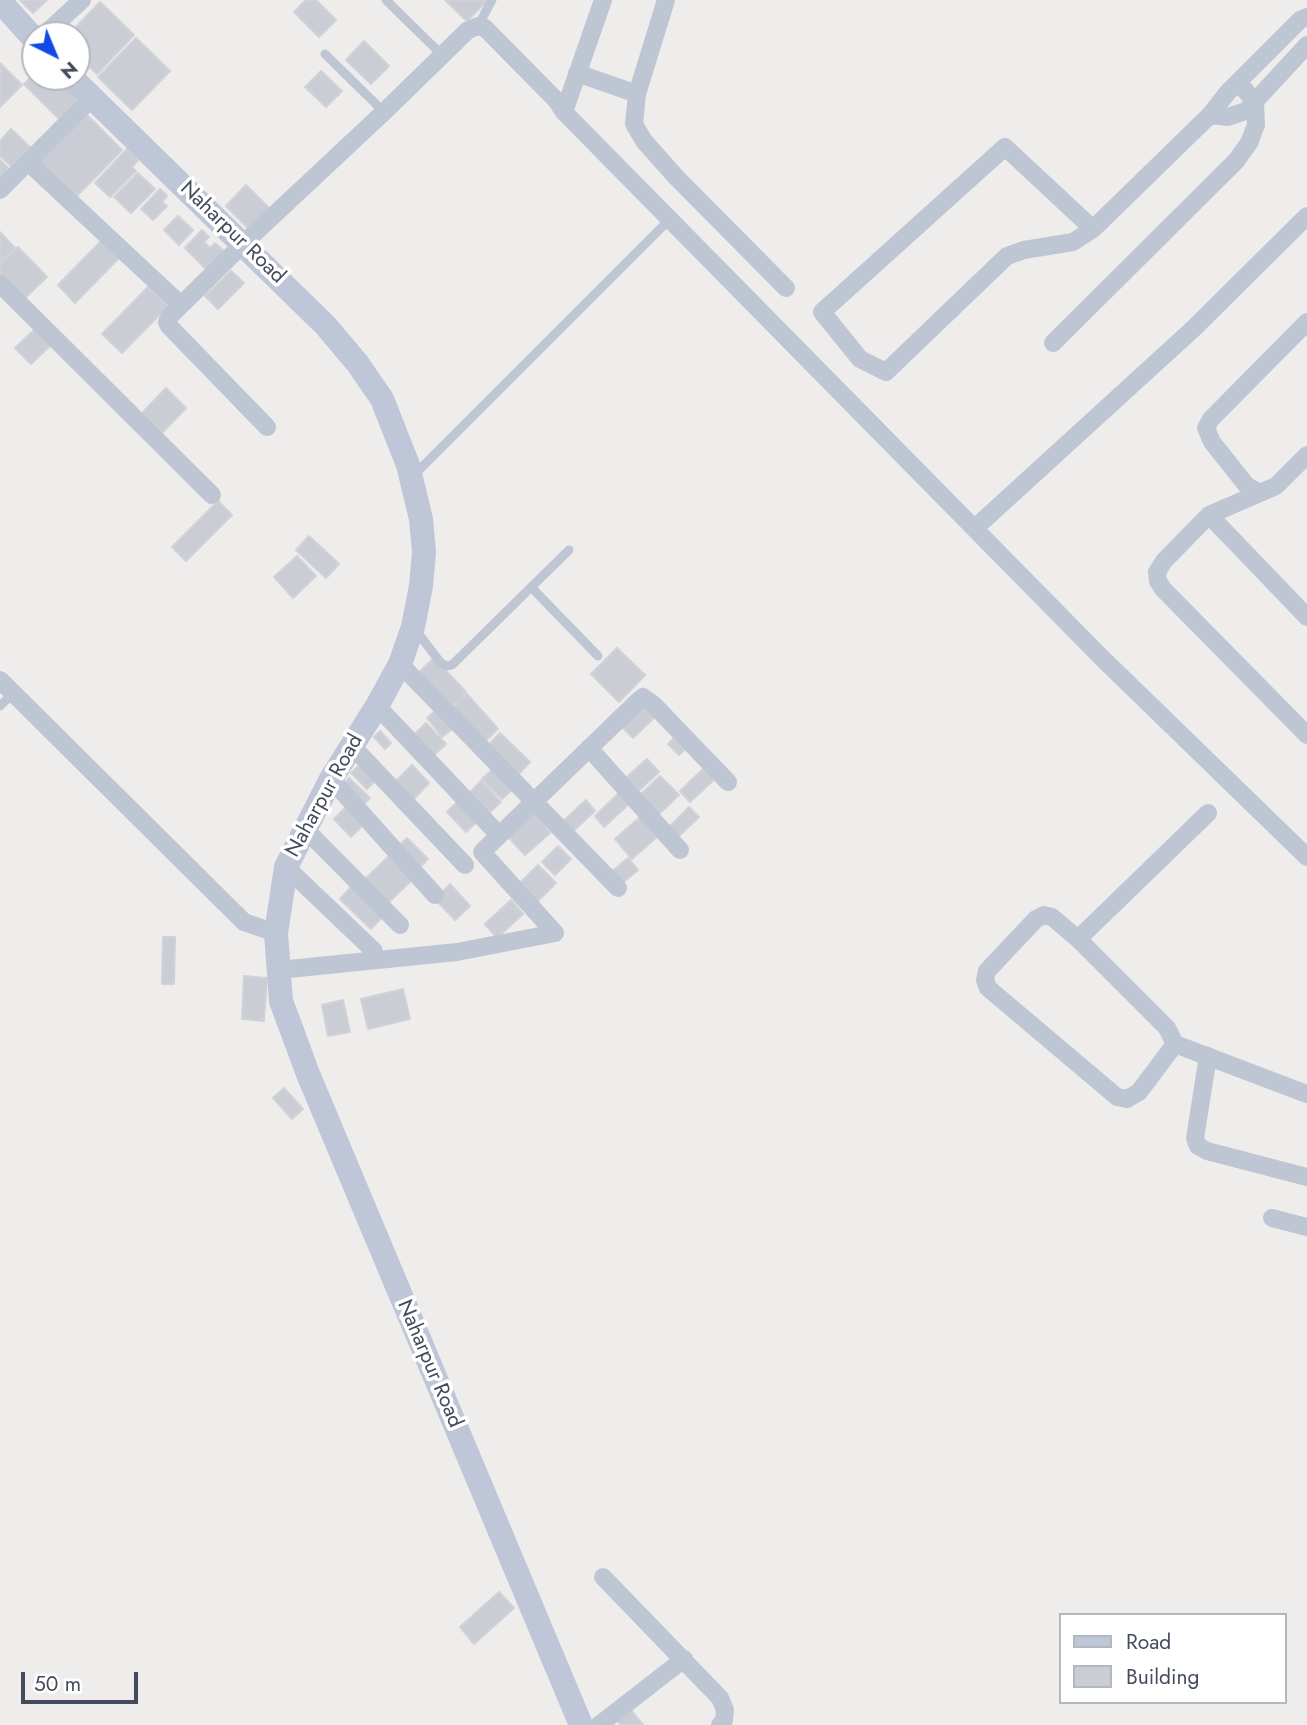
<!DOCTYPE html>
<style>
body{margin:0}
#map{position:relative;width:1307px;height:1725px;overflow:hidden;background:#efedec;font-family:Jost,sans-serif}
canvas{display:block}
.legend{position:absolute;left:1059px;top:1613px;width:228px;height:91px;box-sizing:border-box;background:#fff;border:2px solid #b4b7bd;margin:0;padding:9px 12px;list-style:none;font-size:21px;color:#444c5b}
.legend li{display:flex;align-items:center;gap:14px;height:35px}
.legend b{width:35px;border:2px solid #b4b7bd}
.north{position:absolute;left:21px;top:21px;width:70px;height:70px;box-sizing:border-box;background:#fff;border:2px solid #b4b7bd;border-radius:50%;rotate:137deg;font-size:19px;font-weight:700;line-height:28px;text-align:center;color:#444c5b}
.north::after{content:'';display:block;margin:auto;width:24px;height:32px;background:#1149e5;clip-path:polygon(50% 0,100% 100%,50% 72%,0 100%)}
.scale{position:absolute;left:21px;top:1672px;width:117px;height:32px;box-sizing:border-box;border:4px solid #444c5b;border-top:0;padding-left:9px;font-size:21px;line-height:24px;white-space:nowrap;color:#444c5b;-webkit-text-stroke:5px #fff;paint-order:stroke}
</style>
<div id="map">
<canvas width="1307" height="1725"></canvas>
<ul class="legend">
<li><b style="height:9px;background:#bec6d7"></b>Road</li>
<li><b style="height:19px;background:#cbcdd5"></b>Building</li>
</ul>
<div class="north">N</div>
<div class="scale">50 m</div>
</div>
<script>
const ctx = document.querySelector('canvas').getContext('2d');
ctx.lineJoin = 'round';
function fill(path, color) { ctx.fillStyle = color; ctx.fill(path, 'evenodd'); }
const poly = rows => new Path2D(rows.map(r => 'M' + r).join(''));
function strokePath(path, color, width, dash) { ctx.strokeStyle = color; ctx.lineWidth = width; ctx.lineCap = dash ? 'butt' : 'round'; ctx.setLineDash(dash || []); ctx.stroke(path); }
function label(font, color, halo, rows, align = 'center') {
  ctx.font = font + ' Jost,sans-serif'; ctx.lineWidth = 7; ctx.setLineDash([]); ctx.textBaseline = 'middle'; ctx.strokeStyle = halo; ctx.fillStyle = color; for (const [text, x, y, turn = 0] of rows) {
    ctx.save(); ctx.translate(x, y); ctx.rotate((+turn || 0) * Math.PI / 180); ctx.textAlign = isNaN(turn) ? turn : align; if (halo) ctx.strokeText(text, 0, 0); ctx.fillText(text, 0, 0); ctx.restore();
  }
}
const building = poly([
 [20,0,47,0,33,13,20,0],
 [306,0,316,0,336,20,319,37,294,12,306,0],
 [445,0,488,0,467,21,445,0],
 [100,2,134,35,97,74,77,55,77,35,68,35,100,2],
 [136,38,170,71,132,110,98,77,136,38],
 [364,41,389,66,371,84,346,60,364,41],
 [0,63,22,85,0,107,0,63],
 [321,71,342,91,326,107,305,87,321,71],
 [35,73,35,77,59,77,80,98,59,119,24,84,35,73],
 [85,113,122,150,76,197,39,161,85,113],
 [11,129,30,147,11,166,0,156,0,141,11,129],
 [127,149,138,160,132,167,136,171,110,197,95,183,127,149],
 [0,160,12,172,0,185,0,160],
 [138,173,155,189,131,213,114,197,138,173],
 [246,185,271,210,251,231,226,206,246,185],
 [160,189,167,196,162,202,167,206,153,220,141,209,160,189],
 [178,216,193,230,179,245,164,230,178,216],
 [202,230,209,237,204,242,210,248,215,243,225,252,207,270,185,248,202,230],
 [0,232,15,248,0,261,0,232],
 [102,240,120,257,75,303,58,285,102,240],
 [18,247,47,277,24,299,0,274,0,264,18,247],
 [231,271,244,283,218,309,205,296,231,271],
 [148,287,168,306,122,353,102,334,148,287],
 [36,328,52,344,31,364,15,348,36,328],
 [166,388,186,408,162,433,142,413,166,388],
 [218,501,232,515,186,561,172,547,218,501],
 [309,536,339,564,326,578,296,550,309,536],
 [297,556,316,576,293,598,274,577,297,556],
 [617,648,645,675,619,702,591,674,617,648],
 [434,658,466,692,450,708,417,674,434,658],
 [467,694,498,729,482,744,451,708,467,694],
 [643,704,655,717,633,738,620,725,643,704],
 [440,707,456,726,442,737,427,718,440,707],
 [426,723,446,744,430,759,411,738,426,723],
 [380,731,391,743,385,749,374,737,380,731],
 [500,733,530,762,515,778,485,749,500,733],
 [673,739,685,749,679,755,668,744,673,739],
 [647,759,659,772,634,795,622,781,647,759],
 [363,762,378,778,367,789,351,773,363,762],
 [412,765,429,783,412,801,394,783,412,765],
 [496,766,515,787,502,799,482,779,496,766],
 [705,767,716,778,690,802,680,791,705,767],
 [660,776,679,795,655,818,636,799,660,776],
 [349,778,370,798,362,806,341,787,349,778],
 [481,781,501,802,487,815,467,795,481,781],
 [620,792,630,803,604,827,595,816,620,792],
 [460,799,480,819,466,832,447,812,460,799],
 [586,800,595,811,570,834,560,824,586,800],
 [346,807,363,825,351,837,334,819,346,807],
 [689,807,699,817,675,840,666,830,689,807],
 [533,814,550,833,525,855,508,837,533,814],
 [640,817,657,837,632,859,615,839,640,817],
 [407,838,428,859,416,871,395,850,407,838],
 [558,846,571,859,555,875,542,862,558,846],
 [390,855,413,879,386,905,363,881,390,855],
 [628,858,638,870,621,884,611,872,628,858],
 [538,865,556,883,534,905,516,887,538,865],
 [354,884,385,914,371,929,340,899,354,884],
 [450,884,470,906,455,920,435,899,450,884],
 [511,900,523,914,497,938,485,924,511,900],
 [163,937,175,937,174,984,162,984,163,937],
 [244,976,267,978,264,1021,242,1019,244,976],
 [403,989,410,1019,368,1029,361,999,403,989],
 [343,1000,350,1032,328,1036,322,1005,343,1000],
 [284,1088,303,1109,292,1119,273,1098,284,1088],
 [499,1592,514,1608,474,1644,460,1627,499,1592],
 [630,1709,643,1725,621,1725,616,1719,630,1709]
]);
fill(building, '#cbcdd5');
strokePath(building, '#d0d1d9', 2);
strokePath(poly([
 [386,0,442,55],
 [478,26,492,0],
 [325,54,384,112],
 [414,475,670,219],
 [531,587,598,656],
 [415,629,440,662,446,666,452,665,569,550],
 [0,706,13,693]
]), '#bfc6d3', 9);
strokePath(poly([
 [44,35,82,0],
 [577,73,637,94,634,124,644,141,676,177,786,288],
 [637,94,666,0],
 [564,112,603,0],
 [1210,115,1228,117,1246,111,1307,45],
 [28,162,181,305],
 [0,190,92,98],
 [1093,229,1005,147,822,312,860,359,886,372,1007,256,1024,250,1073,242,1093,229,1210,115,1228,92,1300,20,1307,17],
 [0,284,212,495],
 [1307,322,1211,419,1206,428,1212,442,1247,486,1260,493,1276,486,1307,455],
 [1053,343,1236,161,1249,143,1256,125,1255,102,1238,82],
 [267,427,169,326,167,322,169,317,244,243,384,112,468,30,478,26,485,28,556,100,564,112,1102,658,1307,857],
 [1260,493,1209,515,1164,561,1157,572,1158,581,1163,589,1307,735],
 [1209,515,1307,617],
 [975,528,1193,329,1307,216],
 [400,664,618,888],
 [0,680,244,922,276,933],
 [377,706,499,835],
 [352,746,465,865],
 [589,748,680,850],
 [331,779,435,895],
 [304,828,400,925],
 [286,867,374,951],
 [555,933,482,852,637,702,643,697,653,704,728,782],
 [1078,939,1208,813],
 [279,970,457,952,555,933],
 [1175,1044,1139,1092,1127,1099,1117,1097,988,988,985,980,987,971,1036,919,1044,915,1052,917,1078,939,1167,1028,1175,1044,1307,1094],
 [1208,1056,1195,1138,1198,1146,1207,1151,1307,1177],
 [1272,1218,1307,1227],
 [603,1577,720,1698,725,1710,724,1720,720,1725],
 [599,1725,684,1659]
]), '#bfc6d3', 18);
strokePath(poly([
 [0,1,35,40],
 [71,77,326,326,358,364,382,399,408,465,421,519,424,552,421,586,413,627,400,664,377,706,331,779,286,867,276,933,281,1001,308,1074,581,1725]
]), '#bec6d7', 24);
label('21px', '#444c5b', '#fff', [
 ["Naharpur Road",232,233,44],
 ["Naharpur Road",325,796,-61],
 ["Naharpur Road",429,1364,67]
]);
</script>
